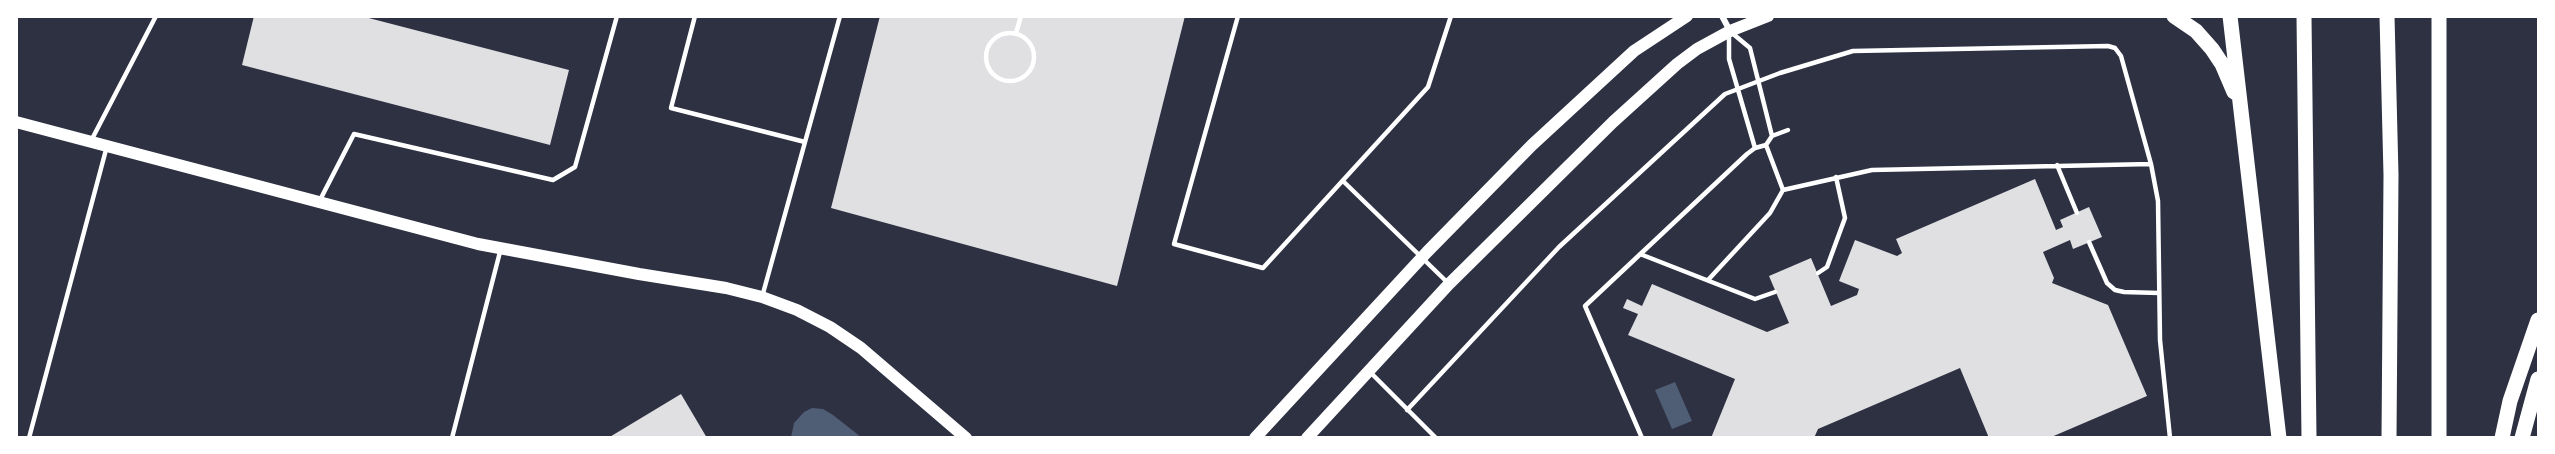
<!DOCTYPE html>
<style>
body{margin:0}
#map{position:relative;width:2555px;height:454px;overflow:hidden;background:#2d3142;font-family:Figtree,sans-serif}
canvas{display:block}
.frame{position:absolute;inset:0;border:18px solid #fff;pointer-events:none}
</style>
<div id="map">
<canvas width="2555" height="454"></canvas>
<div class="frame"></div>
</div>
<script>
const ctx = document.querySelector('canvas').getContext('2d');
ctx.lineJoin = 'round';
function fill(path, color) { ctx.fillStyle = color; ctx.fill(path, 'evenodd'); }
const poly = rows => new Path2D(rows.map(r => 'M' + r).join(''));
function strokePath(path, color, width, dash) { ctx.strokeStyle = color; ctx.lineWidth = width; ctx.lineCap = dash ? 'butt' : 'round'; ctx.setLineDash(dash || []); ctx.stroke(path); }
fill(poly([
 [1675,382,1692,421,1672,429,1655,390],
 [812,408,823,409,833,415,861,437,791,437,794,423,804,412]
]), '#4f5d75');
fill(poly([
 [254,16,361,16,569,70,550,145,242,65],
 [880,16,1185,16,1117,286,831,208],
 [2035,179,2056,230,2063,227,2060,220,2089,207,2102,237,2073,249,2070,240,2043,252,2054,278,2052,283,2108,305,2147,396,2049,438,1989,438,1960,368,1818,429,1814,438,1711,438,1735,379,1628,335,1638,314,1623,308,1627,299,1642,306,1652,284,1767,332,1789,323,1769,276,1811,258,1831,306,1857,295,1859,289,1839,281,1855,240,1897,256,1902,253,1896,239],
 [681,394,707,438,608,438]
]), '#e0e0e3');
strokePath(poly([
 [695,16,671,108,805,142],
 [1238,16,1174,244,1263,268,1428,87,1451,16],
 '986 57a24 24 0 1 1 48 0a24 24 0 1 1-48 0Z',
 [1016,33,1021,16],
 [1732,33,1750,48,1772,136],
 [1729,34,1729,59,1755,148],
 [92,139,156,16],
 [1766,145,1783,190],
 [2057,165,2077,213],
 [1343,181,1448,283],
 [320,200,354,134,553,180,575,167,617,16],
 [2089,242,2107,283,2115,290,2124,292,2159,293],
 [1640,254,1755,299,1775,292],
 [1818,273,1827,267,1845,218,1836,177],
 [1708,280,1770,213,1783,190,1872,170,2151,164],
 [762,297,840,16],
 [1371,373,1436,438],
 [1407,410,1559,247,1725,94,1780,73,1853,51,2108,46,2115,48,2121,56,2151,164,2158,201,2160,340,2170,438],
 [29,438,107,146],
 [452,438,501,248],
 [1642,438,1585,306,1747,154,1755,148,1766,145,1772,136,1788,130]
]), '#fff', 4.5);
strokePath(poly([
 [1722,16,1730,31]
]), '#fff', 6);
strokePath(poly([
 [16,122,478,244,639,274,726,288,762,297,797,310,830,327,861,348,966,438],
 [1255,438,1427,252,1532,145,1634,51,1687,16],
 [1307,438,1449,284,1613,122,1677,64,1697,49,1730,31,1768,16]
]), '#fff', 12);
strokePath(poly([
 [2174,16,2196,31,2212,49,2222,64,2234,92],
 [2230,16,2279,438],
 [2304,16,2309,438],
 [2387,16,2391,175,2389,438],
 [2439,438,2439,16],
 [2502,438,2510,401,2538,320],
 [2522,438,2538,379]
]), '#fff', 15);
</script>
